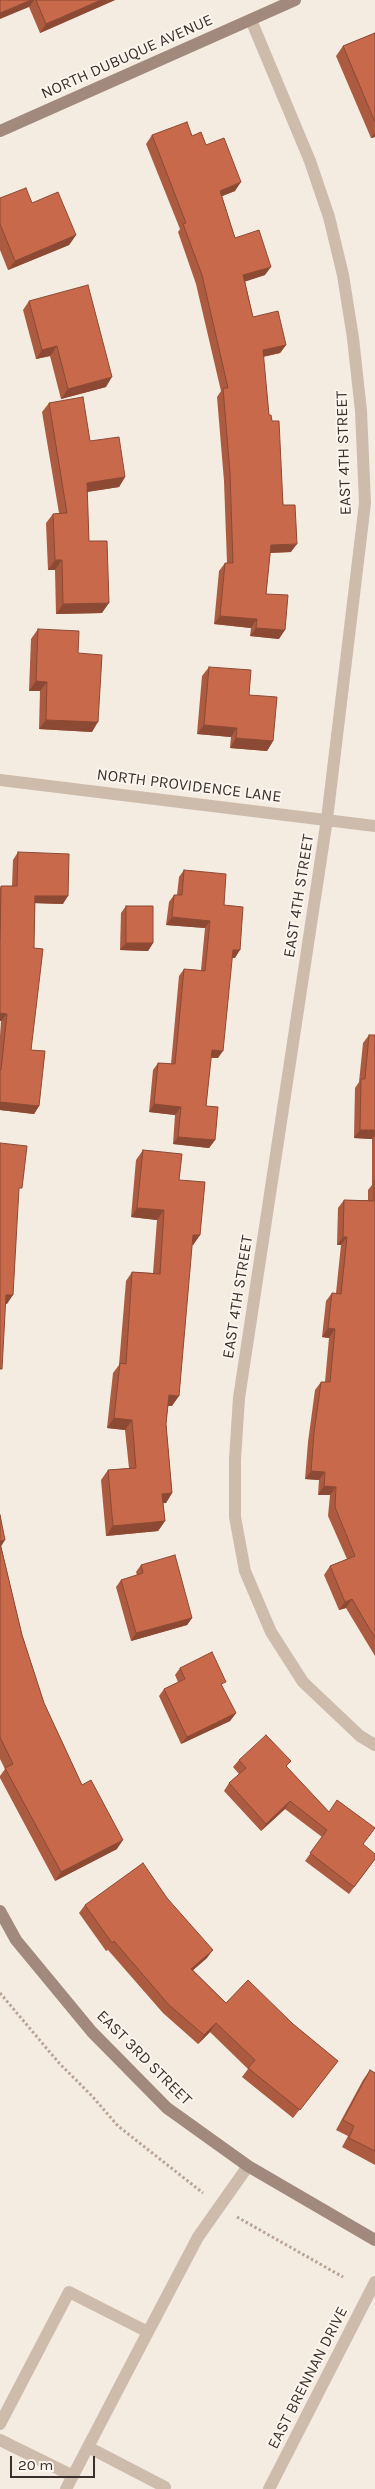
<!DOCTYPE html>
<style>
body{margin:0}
#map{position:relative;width:375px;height:2489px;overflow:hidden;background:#f4ebe1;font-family:Karla,sans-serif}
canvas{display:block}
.scale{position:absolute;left:10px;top:2456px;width:85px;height:22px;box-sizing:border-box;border:2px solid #3b302b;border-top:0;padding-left:6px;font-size:15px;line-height:18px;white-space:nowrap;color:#3b302b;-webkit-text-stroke:4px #fbf5ee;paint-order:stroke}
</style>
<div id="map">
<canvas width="375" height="2489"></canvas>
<div class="scale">20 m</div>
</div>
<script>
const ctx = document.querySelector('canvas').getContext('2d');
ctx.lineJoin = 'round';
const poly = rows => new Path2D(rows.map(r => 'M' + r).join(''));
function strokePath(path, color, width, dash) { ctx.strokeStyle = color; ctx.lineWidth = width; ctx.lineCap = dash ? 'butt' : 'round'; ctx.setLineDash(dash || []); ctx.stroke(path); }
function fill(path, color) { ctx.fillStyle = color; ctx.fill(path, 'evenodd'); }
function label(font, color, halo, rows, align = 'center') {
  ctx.font = font + ' Karla,sans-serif'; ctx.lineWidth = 4; ctx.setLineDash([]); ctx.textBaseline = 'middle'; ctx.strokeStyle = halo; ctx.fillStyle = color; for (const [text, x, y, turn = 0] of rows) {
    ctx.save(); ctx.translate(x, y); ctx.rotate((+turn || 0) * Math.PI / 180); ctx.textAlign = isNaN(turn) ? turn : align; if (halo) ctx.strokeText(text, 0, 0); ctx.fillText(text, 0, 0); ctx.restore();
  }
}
strokePath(poly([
 [0,1993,59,2063,92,2096,118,2126,203,2193],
 [237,2217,343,2277]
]), '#b9a596', 3, [2.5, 2.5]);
strokePath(poly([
 [0,2424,69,2292,148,2332,198,2237,248,2166],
 [0,2440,73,2476],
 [88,2447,165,2487],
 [66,2489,148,2332]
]), '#cdbbac', 12);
strokePath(poly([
 [251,20,310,161,329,217,343,275,353,338,361,411,365,503,327,819,239,1398,235,1459,235,1517,245,1571,271,1632,303,1682,360,1736,375,1745],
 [0,780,375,826],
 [269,2489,375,2282]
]), '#cdbbac', 12);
strokePath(poly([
 [0,131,295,0],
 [0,1911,16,1940,92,2032,167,2108,248,2166,375,2240]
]), '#a18a7d', 12);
fill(poly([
 [0,0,115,0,40,33,29,7],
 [375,33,375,137,371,138,336,56,343,46],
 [152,135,192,136,206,145,235,191,222,196,235,238,265,275,245,281,253,317,286,345,280,353,263,357,269,415,291,552,270,553,266,594,279,639,250,636,251,628,214,624,219,571,225,563,227,563,224,481,217,397,221,391,196,284,178,232,180,229,146,144],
 [0,198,32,203,76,235,69,245,8,270,0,250],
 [29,301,106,387,61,399,50,356,36,359,23,310],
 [49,403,90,441,125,477,119,487,87,492,89,541,102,613,56,614,55,570,48,570,46,523,53,514,59,513,42,412],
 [38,629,78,653,92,732,39,729,40,691,29,691,31,639],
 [209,667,249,695,273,741,267,751,230,748,231,737,197,734,202,676],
 [18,852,63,904,35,903,31,1050,39,1106,34,1114,0,1110,0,1036,1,1021,0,1021,0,888,1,886,12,886,13,860],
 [184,870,224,905,235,958,232,958,218,1058,211,1058,206,1106,215,1140,209,1148,173,1144,175,1115,149,1112,153,1070,158,1063,171,1064,179,976,184,969,201,970,205,928,166,925,169,902,174,895,177,895,179,877],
 [126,906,153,943,148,951,120,950,121,913],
 [369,1035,375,1035,375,1656,346,1608,339,1610,324,1575,330,1566,347,1559,328,1516,330,1495,318,1495,319,1480,305,1479,308,1442,315,1390,321,1382,325,1382,329,1338,322,1337,326,1301,332,1293,336,1293,341,1245,337,1245,338,1208,344,1200,368,1200,368,1190,372,1185,372,1139,354,1138,355,1088,359,1082,363,1043],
 [143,1150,179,1180,200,1235,193,1245,192,1245,172,1406,168,1406,166,1424,172,1493,166,1503,163,1503,165,1521,158,1531,106,1536,101,1480,108,1470,129,1468,125,1430,107,1428,113,1373,119,1365,126,1281,132,1272,153,1273,157,1220,131,1217,136,1160],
 [0,1515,1,1546,22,1635,44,1703,82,1785,117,1849,55,1881,0,1778,0,1776,5,1769,0,1759],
 [141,1565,192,1618,187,1625,131,1641,116,1587,121,1580,137,1575,136,1572],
 [180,1668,236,1713,230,1721,181,1744,159,1696,164,1689,178,1682,175,1675],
 [239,1760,287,1767,329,1812,363,1844,375,1859,349,1894,305,1861,322,1837,285,1809,261,1831,224,1791,229,1783,239,1774,233,1767],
 [85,1905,207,1958,193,1970,226,2003,293,2024,338,2061,293,2118,242,2077,248,2069,210,2032,198,2044,163,2013,108,1950,106,1951,79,1913],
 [370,2070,375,2073,375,2165,342,2147,348,2136,336,2130,363,2080]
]), '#ac5a40');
fill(poly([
 [31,0,34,0,29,7,0,19,0,13],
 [101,0,115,0,40,33,46,24],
 [375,133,375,137,371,138],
 [241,182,235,191,215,199,220,191],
 [76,235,69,245,8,270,15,261],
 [271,267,265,275,238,284,243,275],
 [286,345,280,353,257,358,263,350],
 [57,346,50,356,36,359,42,350],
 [112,377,106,387,61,399,68,389],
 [125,477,119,487,80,493,87,483],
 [297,544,291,552,265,553,271,545],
 [55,560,62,560,55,570,48,570],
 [109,603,102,613,56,614,63,604],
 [220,616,257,619,251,628,214,624],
 [256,628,285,630,279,639,250,636],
 [36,681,47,682,40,691,29,691],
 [46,720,98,722,92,732,39,729],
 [204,725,237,728,231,737,197,734],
 [236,738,273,741,267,751,230,748],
 [35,896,68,896,63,904,30,903],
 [172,917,210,921,205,928,166,925],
 [126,943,153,943,148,951,120,950],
 [233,950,240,950,235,958,228,957],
 [0,1013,7,1014,1,1021,0,1021],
 [212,1050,223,1051,218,1058,207,1057],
 [0,1102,39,1106,34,1114,0,1110],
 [154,1104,181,1107,175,1115,149,1112],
 [360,1130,375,1130,375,1135,372,1139,354,1138],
 [178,1137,215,1140,209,1148,173,1144],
 [137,1208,164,1210,157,1220,131,1217],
 [193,1235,200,1235,193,1245,187,1244],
 [343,1237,347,1237,341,1245,337,1245],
 [6,1295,13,1295,7,1304,0,1304],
 [328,1328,335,1329,329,1338,322,1337],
 [169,1395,179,1396,172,1406,163,1405],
 [114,1418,132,1420,125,1430,107,1428],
 [311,1471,325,1472,319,1480,305,1479],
 [324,1486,336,1487,330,1495,318,1495],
 [172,1493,166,1503,156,1504,162,1494],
 [165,1521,158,1531,106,1536,113,1526],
 [5,1540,0,1548,0,1541],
 [352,1599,346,1608,339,1610,345,1602],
 [192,1618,187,1625,131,1641,136,1633],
 [236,1713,230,1721,181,1744,187,1737],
 [290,1801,285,1809,261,1831,266,1824],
 [123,1840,117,1849,55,1881,61,1872],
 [213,1950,207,1958,185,1977,191,1969],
 [216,2023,210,2032,198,2044,204,2035]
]), '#8c4a34');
const building = poly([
 [0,0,31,0,0,13,0,0],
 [36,0,101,0,46,24,36,0],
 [375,33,375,122,343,46,375,33],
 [187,122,192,136,201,132,206,145,224,138,241,182,220,191,235,238,259,230,271,267,243,275,253,317,278,311,286,345,263,350,269,415,271,415,272,421,279,421,283,505,295,505,297,544,271,545,266,594,288,595,285,630,256,628,257,619,220,616,225,563,233,563,230,473,223,388,228,388,202,275,183,224,186,223,152,135,187,122],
 [26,188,32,203,58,192,76,235,15,261,0,224,0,198,26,188],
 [88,285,112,377,68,389,57,346,42,350,29,301,88,285],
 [83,397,90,441,119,437,125,477,87,483,89,541,107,541,109,603,63,604,62,560,55,560,53,514,67,513,49,403,83,397],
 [38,629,79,631,78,653,102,655,98,722,46,720,47,682,36,681,38,629],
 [209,667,251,670,249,695,277,697,273,741,236,738,237,728,204,725,209,667],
 [18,852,69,854,68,896,35,896,34,948,43,949,31,1050,45,1051,39,1106,0,1102,0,1070,1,1070,7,1014,0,1013,0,944,1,886,17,886,18,852],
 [184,870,226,874,224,905,243,907,240,950,233,950,223,1051,212,1050,206,1106,218,1107,215,1140,178,1137,181,1107,154,1104,158,1063,175,1064,184,969,205,971,210,921,172,917,174,895,182,895,184,870],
 [126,906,153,906,153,943,126,943,126,906],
 [369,1035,375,1035,375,1130,360,1130,361,1079,365,1079,369,1035],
 [0,1143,27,1146,22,1188,19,1188,13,1295,6,1295,2,1369,0,1369,0,1143],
 [143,1150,182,1154,179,1180,205,1182,200,1235,193,1235,179,1396,169,1395,166,1424,172,1493,162,1494,165,1521,113,1526,108,1470,136,1468,132,1420,114,1418,120,1363,126,1364,132,1272,160,1274,164,1210,137,1208,143,1150],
 [374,1181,375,1182,375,1638,352,1599,345,1602,330,1566,355,1556,335,1507,336,1487,324,1486,325,1472,311,1471,314,1433,321,1382,330,1382,335,1329,328,1328,332,1293,341,1294,347,1237,343,1237,344,1200,374,1201,374,1181],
 [0,1515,5,1540,0,1541,0,1515],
 [0,1543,22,1635,44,1703,82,1785,91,1780,123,1840,61,1872,5,1768,13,1764,0,1737,0,1543],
 [175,1555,192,1618,136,1633,121,1580,143,1573,141,1565,175,1555],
 [212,1652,226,1682,221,1684,236,1713,187,1737,164,1689,185,1679,180,1668,212,1652],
 [266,1735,291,1761,286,1766,329,1812,337,1800,375,1828,363,1844,375,1854,375,1859,354,1887,310,1853,327,1830,290,1801,266,1824,229,1783,246,1768,239,1760,266,1735],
 [143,1863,167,1898,213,1950,191,1969,226,2003,248,1980,293,2024,338,2061,300,2110,248,2068,255,2060,216,2023,204,2035,169,2005,114,1941,112,1943,85,1905,143,1863],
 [370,2070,375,2073,375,2151,349,2138,354,2126,343,2120,370,2070]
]);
fill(building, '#c8694b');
strokePath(building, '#8c4a34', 1);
label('16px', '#3b302b', '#fbf5ee', [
 ["NORTH DUBUQUE AVENUE",127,57,-24],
 ["EAST 4TH STREET",344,453,-92],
 ["NORTH PROVIDENCE LANE",189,786,7],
 ["EAST 4TH STREET",299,896,-81],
 ["EAST 4TH STREET",238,1297,-81],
 ["EAST 3RD STREET",144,2058,45],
 ["EAST BRENNAN DRIVE",308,2378,-63]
]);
</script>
